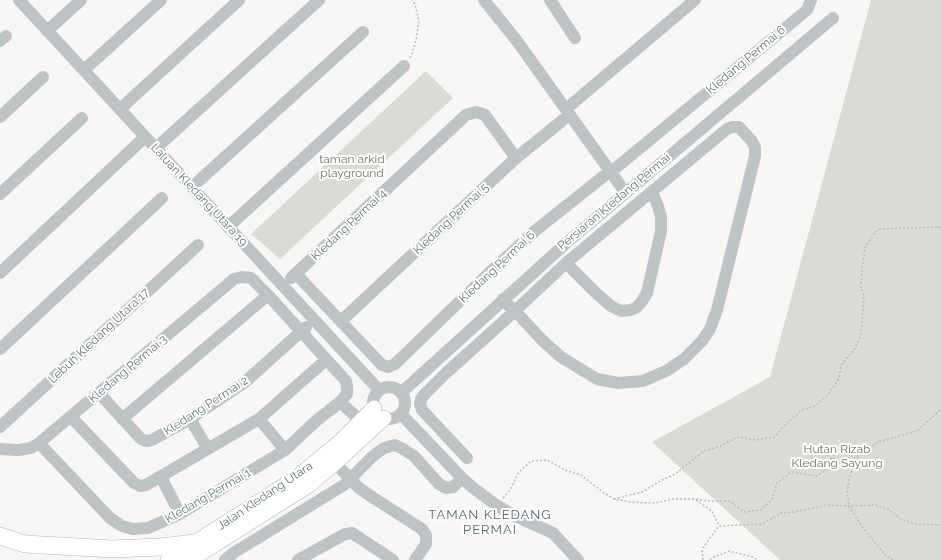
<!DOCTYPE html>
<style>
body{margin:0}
canvas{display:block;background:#f8f7f5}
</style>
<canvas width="941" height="560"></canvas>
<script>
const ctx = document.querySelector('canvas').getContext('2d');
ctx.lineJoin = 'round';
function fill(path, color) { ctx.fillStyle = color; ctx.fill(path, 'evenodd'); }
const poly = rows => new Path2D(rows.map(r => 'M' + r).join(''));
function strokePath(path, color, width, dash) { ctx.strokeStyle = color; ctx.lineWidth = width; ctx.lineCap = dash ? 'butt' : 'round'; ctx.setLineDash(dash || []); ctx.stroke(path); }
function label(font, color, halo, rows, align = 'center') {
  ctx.font = font + ' Raleway,sans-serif'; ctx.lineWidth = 4; ctx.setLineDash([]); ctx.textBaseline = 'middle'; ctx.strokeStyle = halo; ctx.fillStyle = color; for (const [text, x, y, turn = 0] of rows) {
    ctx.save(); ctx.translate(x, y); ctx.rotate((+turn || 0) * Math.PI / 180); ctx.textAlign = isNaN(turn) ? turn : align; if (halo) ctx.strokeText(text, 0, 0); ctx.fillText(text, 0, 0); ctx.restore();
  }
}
fill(poly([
 [871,0,941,0,941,560,780,560,652,442,770,377],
 [426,71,453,98,280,259,251,234]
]), '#d9dcd4');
const major = poly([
 [168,560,296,478,340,442,374,408],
 [190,560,309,485,335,463,384,418]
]);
const highway = poly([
 [0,536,25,544,112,549,160,547,195,543],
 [191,560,192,559]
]);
strokePath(major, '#b2b8bb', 16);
strokePath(highway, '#b2b7b9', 18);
strokePath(poly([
 [410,58,412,54,416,40,419,22,415,4,412,0],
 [503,498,510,490,519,472,531,461,547,460,567,471,581,475,604,493,614,499,631,502,655,503,674,499,695,499,707,501,730,501,744,512,760,510,772,500,777,483,791,472,816,476,825,471,832,457,839,451,848,454,856,459],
 [614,499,642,492,662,480,675,474,704,451,719,447,737,437,756,440,774,437,786,424,802,410,815,406,828,395,838,380,842,364,854,350,861,335,864,296,861,288,862,267,866,245,878,229,941,227],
 [696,500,712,511,719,526],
 [703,560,702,549,719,526,762,524,781,513,794,512,827,505,849,506,876,505,888,509,901,519,915,524,941,525],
 [710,560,712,558,729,551,753,557,758,560],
 [893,560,886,556,863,528,849,506,847,491,850,476,856,459,863,451,881,441,917,431,941,409]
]), '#b7bbbd', 1.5, [2, 2]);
strokePath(poly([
 [19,0,379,390],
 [484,0,517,41,625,192],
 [550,0,575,38],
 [47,31,81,0],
 [0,41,6,36],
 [84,70,161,0],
 [120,109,239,0],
 [566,109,695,0],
 [0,117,43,77],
 [156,148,319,0],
 [611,172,807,10,811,0],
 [192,187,363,32],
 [0,194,82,118],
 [228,227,404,66],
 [566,263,597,294,611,306,621,311,631,310,637,307,642,301,647,293,661,231,661,217,658,206,652,192],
 [0,273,145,137],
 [296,274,382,365,388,367,395,364,487,275,536,230,604,176],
 [291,278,466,115,476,112,485,115,516,158],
 [341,321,516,158,563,120],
 [0,349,162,198],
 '373 403a16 16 0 1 1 32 0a16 16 0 1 1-32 0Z',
 [402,392,564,245,833,18],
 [99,393,141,439,146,441,152,440,190,419,245,382,306,327],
 [340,402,361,421],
 [401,414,462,478,472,487,496,505,515,516,553,533,578,560],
 [71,417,134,483,140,486,146,485,259,419,326,360],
 [122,419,268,295],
 [190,419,208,449],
 [259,419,285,450],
 [0,427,198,245],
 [0,449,18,450,31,448,39,443,234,279,242,277,251,278,268,295,346,381,347,387,347,394,340,402,316,421,285,450,180,514,148,528,133,529,122,526,110,518,39,443],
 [467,458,422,410,420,404,421,399,425,394,446,373,515,311,566,263,727,129,732,127,739,127,751,140,755,147,755,156,717,310,710,329,702,341,684,359,666,371,643,381,618,383,597,379,561,357,543,341,515,311,509,306,503,299],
 [335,463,359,488,375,499,422,529,426,535,426,544,415,560],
 [161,477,180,514],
 [225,560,235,552,344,485,373,456,384,448,395,445,403,449,414,456,439,484,446,488,453,487,462,478],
 [298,560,345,534,352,533,393,560]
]), '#bec4c6', 12);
strokePath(major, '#fff', 15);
strokePath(highway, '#fff', 17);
label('12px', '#64787e', '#fff', [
 ["Kledang Permai 6",746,60,-40],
 ["Laluan Kledang Utara 19",199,195,47],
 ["Persiaran Kledang Permai",614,202,-40],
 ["Kledang Permai 5",451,219,-43],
 ["Kledang Permai 4",349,225,-43],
 ["Kledang Permai 6",497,267,-43],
 ["Lebuh Kledang Utara 17",99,336,-43],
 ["Kledang Permai 3",128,369,-40],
 ["Kledang Permai 2",206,406,-33],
 ["Kledang Permai 1",208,496,-30],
 ["Jalan Kledang Utara",265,496,-34]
]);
label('12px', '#6a7763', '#fff', [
 ["taman arkid",352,159],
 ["playground",352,173],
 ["Hutan Rizab",837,449],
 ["Kledang Sayung",837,463]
]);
ctx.letterSpacing = '1px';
label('13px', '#56646a', '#fff', [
 ["TAMAN KLEDANG",490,515],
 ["PERMAI",490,530]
]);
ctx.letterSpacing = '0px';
</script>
